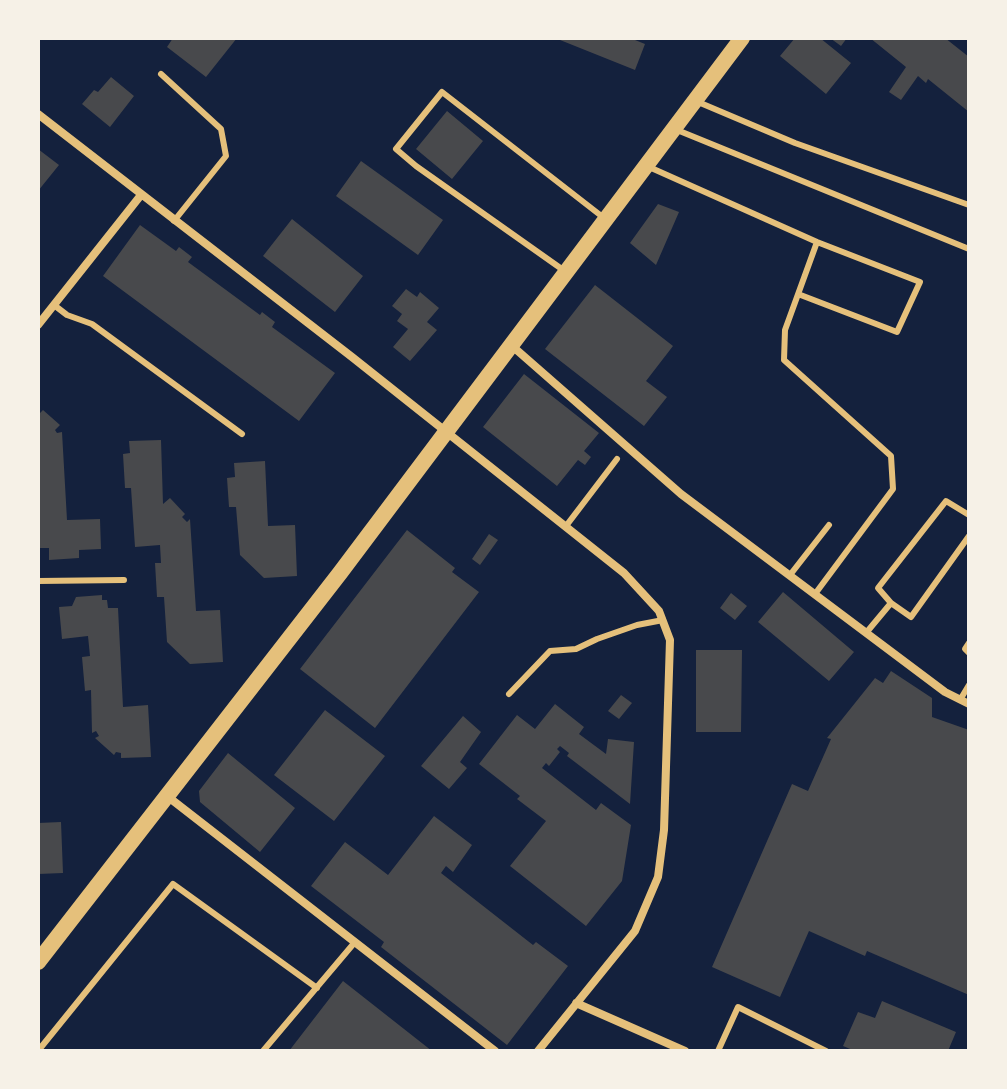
<!DOCTYPE html>
<style>
body{margin:0}
#map{position:relative;width:1007px;height:1089px;overflow:hidden;background:#14213d;font-family:Lato,sans-serif}
canvas{display:block}
.frame{position:absolute;inset:0;border:40px solid #f6f1e7;pointer-events:none}
</style>
<div id="map">
<canvas width="1007" height="1089"></canvas>
<div class="frame"></div>
</div>
<script>
const ctx = document.querySelector('canvas').getContext('2d');
ctx.lineJoin = 'round';
function fill(path, color) { ctx.fillStyle = color; ctx.fill(path, 'evenodd'); }
const poly = rows => new Path2D(rows.map(r => 'M' + r).join(''));
function strokePath(path, color, width, dash) { ctx.strokeStyle = color; ctx.lineWidth = width; ctx.lineCap = dash ? 'butt' : 'round'; ctx.setLineDash(dash || []); ctx.stroke(path); }
fill(poly([
 [173,38,237,38,206,77,167,47],
 [555,38,630,38,645,44,635,70],
 [795,38,820,38,851,63,826,94,780,56],
 [830,38,847,38,841,46],
 [870,38,945,38,969,57,969,112,928,79,926,83,918,76,901,100,889,92,906,67],
 [111,77,134,96,110,127,82,104,94,90,98,92],
 [447,111,483,141,452,179,416,149],
 [38,149,59,165,38,191],
 [361,161,443,220,418,255,336,196],
 [658,204,679,212,656,265,630,243],
 [292,219,363,276,335,312,263,256],
 [140,225,176,251,179,247,192,257,188,262,260,315,262,312,275,322,272,327,335,373,299,421,103,276],
 [595,285,673,346,646,381,667,397,644,426,545,349],
 [406,289,417,297,420,292,439,308,427,322,437,330,410,361,393,347,408,329,397,321,402,314,392,306],
 [524,374,599,433,584,451,591,457,585,465,578,460,557,486,483,427],
 [43,410,60,425,55,430,57,433,62,432,67,520,100,519,101,549,79,550,79,558,49,560,49,548,38,548,38,415],
 [161,440,163,504,170,498,185,514,182,517,187,522,190,519,196,611,220,610,223,662,190,664,167,642,164,597,157,597,155,563,161,563,160,545,135,547,131,488,125,488,123,454,130,453,129,441],
 [265,461,268,526,295,525,297,576,264,578,240,555,236,507,229,507,227,478,235,477,234,463],
 [407,530,455,568,452,572,479,592,375,728,300,669],
 [489,534,498,540,480,565,472,559],
 [783,592,854,652,829,681,758,622],
 [731,593,747,606,735,620,720,608],
 [102,595,102,600,107,600,108,608,118,608,123,707,148,705,151,757,121,758,121,753,116,752,114,755,95,738,99,736,96,731,92,733,91,690,85,691,82,657,90,656,88,636,62,639,59,607,72,606,76,597],
 [696,650,742,650,741,732,696,732],
 [891,671,932,698,932,717,969,730,969,995,867,951,865,956,809,931,780,997,712,967,792,784,808,791,831,739,827,738,875,678,883,683],
 [621,695,632,703,619,719,608,711],
 [555,704,584,727,579,734,606,754,608,739,634,742,630,804,567,756,569,753,560,746,557,749,560,752,549,766,546,763,542,768,596,810,601,803,631,825,622,881,586,926,510,866,546,821,517,799,520,796,479,764,517,715,535,729],
 [325,710,385,756,334,821,274,775],
 [463,716,481,732,460,762,467,768,449,789,421,766],
 [228,753,295,808,260,852,200,802,199,791],
 [434,816,472,845,453,872,446,866,441,873,533,945,536,942,568,966,507,1045,381,947,384,942,311,886,345,842,388,875],
 [61,822,63,873,38,874,38,823],
 [343,981,432,1051,289,1051],
 [882,1001,956,1032,948,1051,855,1051,843,1046,858,1012,875,1018]
]), '#48494c');
strokePath(poly([
 [161,74,221,129,226,156,174,221],
 [698,102,795,143,969,205],
 [677,130,969,249],
 [649,167,817,242,920,282,897,332,798,294],
 [566,272,416,166,396,149,442,92,604,218],
 [54,305,67,315,92,324,242,434],
 [969,515,946,501,878,588,891,603,911,617,969,536],
 [566,526,617,459],
 [790,575,829,525],
 [38,581,124,580],
 [815,594,893,489,891,456,784,360,785,330,817,242],
 [866,633,891,603],
 [969,643,965,649,969,653],
 [509,694,550,651,576,649,597,639,637,625,663,620],
 [960,700,969,685],
 [38,1051,173,884,317,988],
 [263,1051,355,942],
 [718,1051,738,1007,826,1051]
]), '#e5c07b', 6);
strokePath(poly([
 [38,114,352,357,624,573,659,611,670,640,664,830,658,877,635,931,538,1051],
 [38,325,141,195],
 [511,345,681,494,945,692,969,704],
 [167,796,495,1051],
 [576,1003,685,1051]
]), '#e5c07b', 8);
strokePath(poly([
 [38,962,340,573,742,38]
]), '#e5c07b', 16);
</script>
